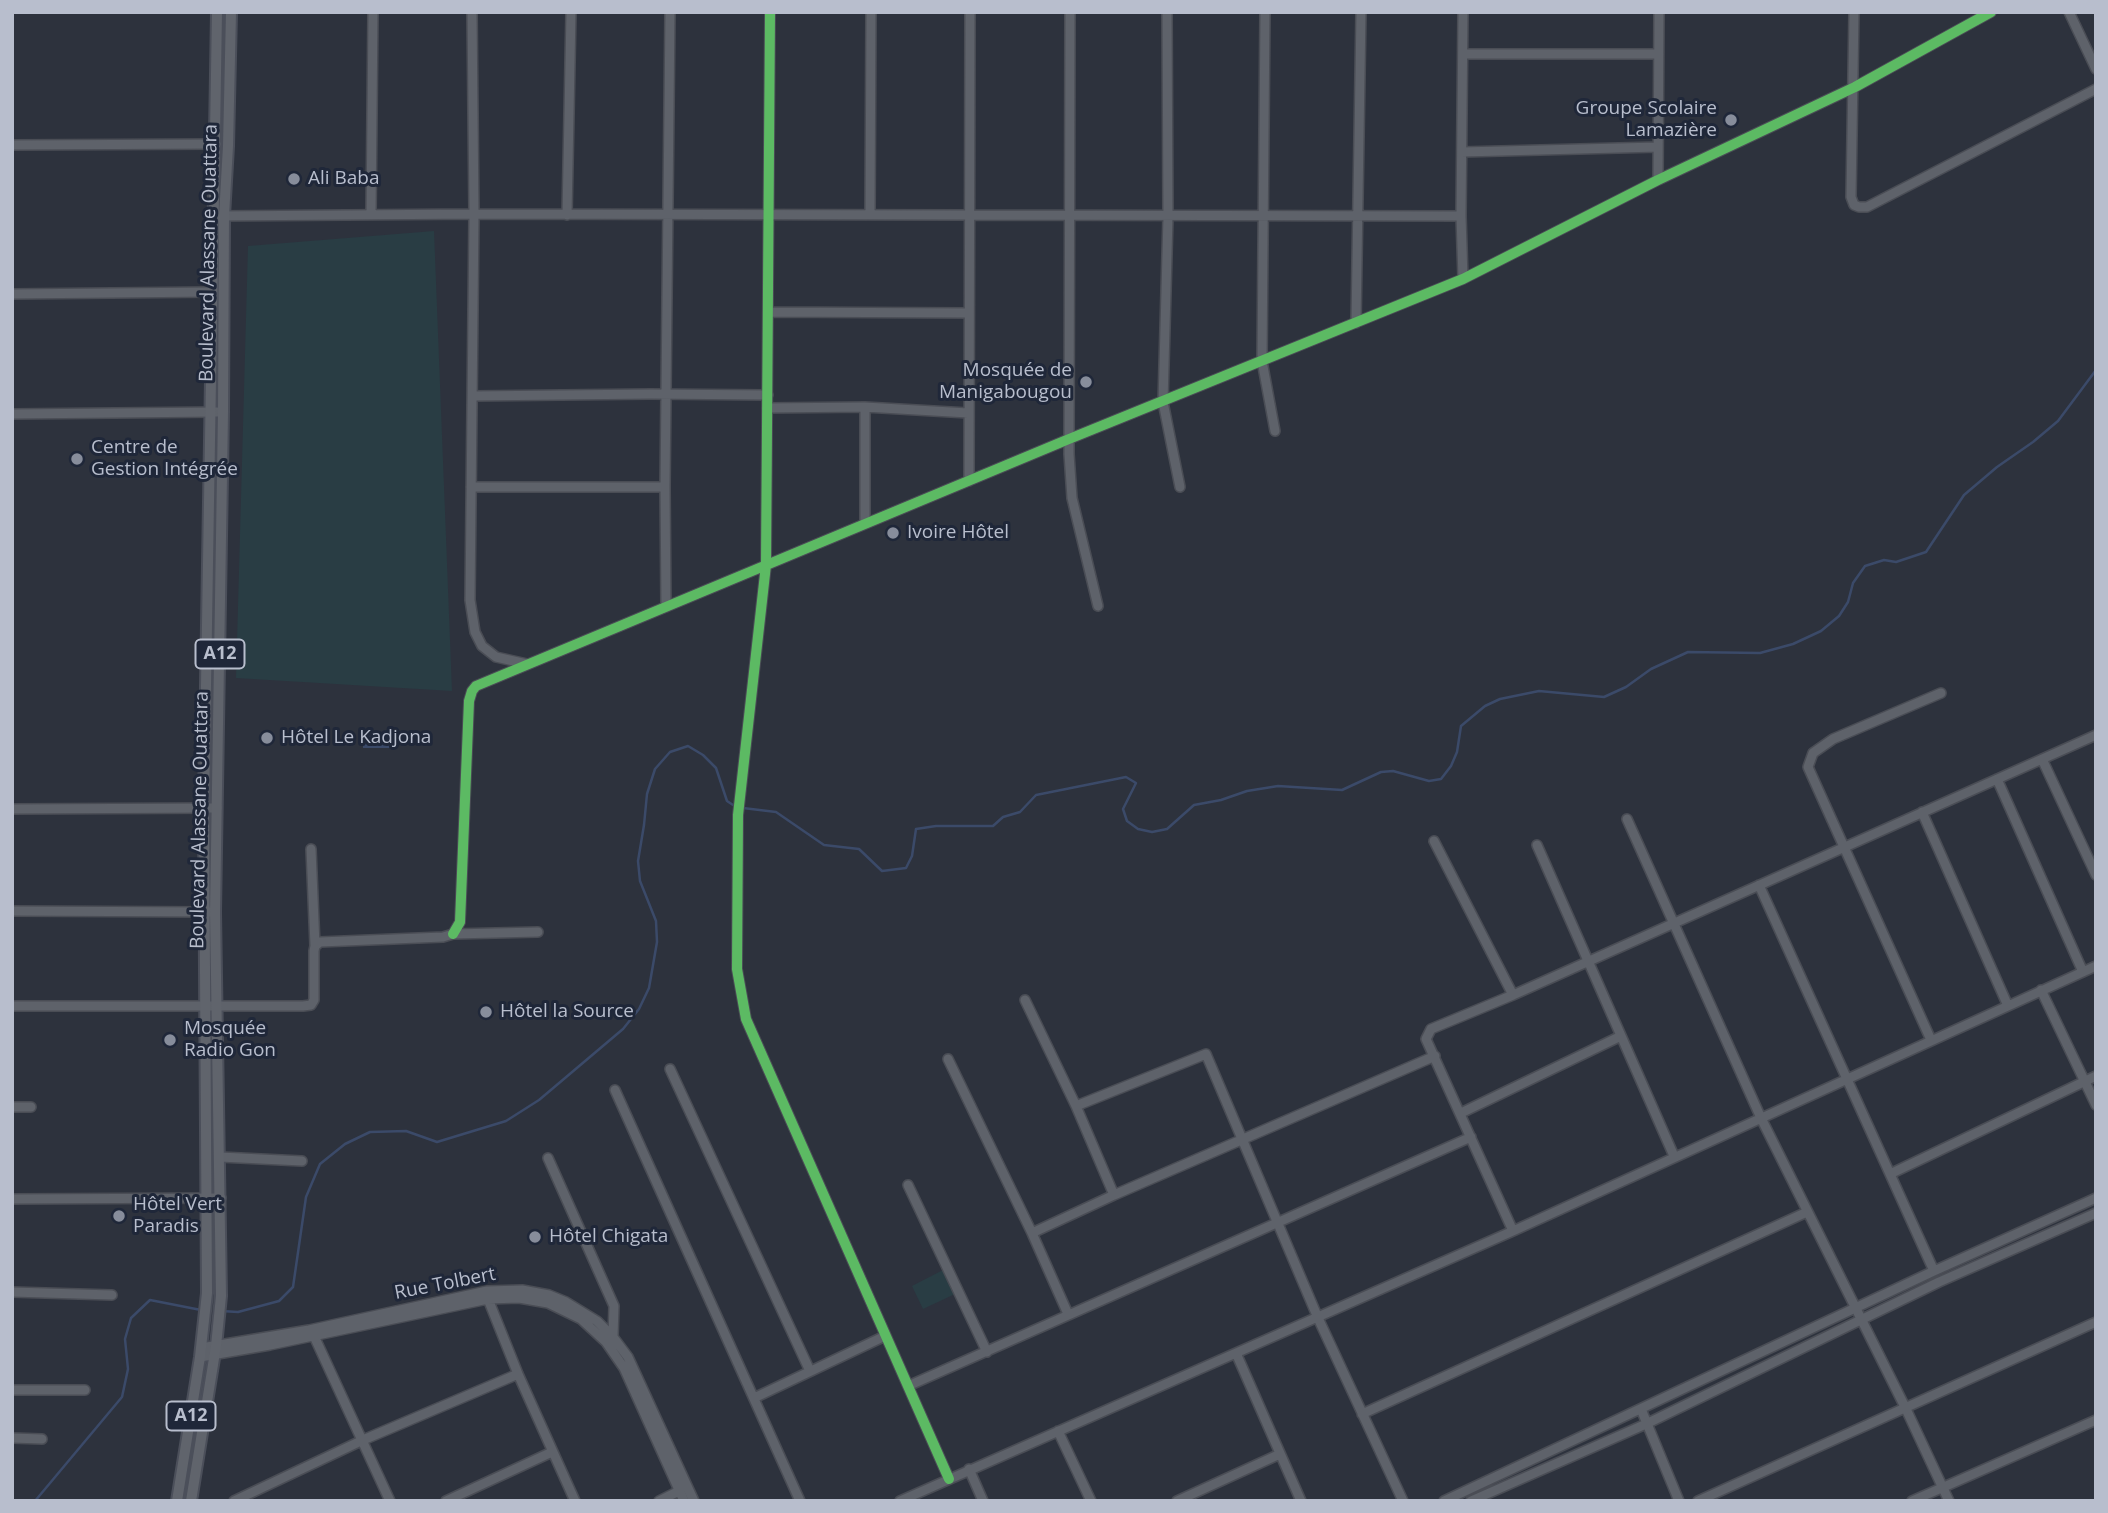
<!DOCTYPE html>
<meta charset="utf-8">
<style>
body{margin:0}
#map{position:relative;width:2108px;height:1513px;overflow:hidden;background:#2d323d;font-family:"Open Sans",sans-serif}
canvas{display:block}
.frame{position:absolute;inset:0;border:14px solid #b8becd;pointer-events:none}
</style>
<div id="map">
<canvas width="2108" height="1513"></canvas>
<div class="frame"></div>
</div>
<script>
const ctx = document.querySelector('canvas').getContext('2d');
ctx.lineJoin = 'round';
function fill(path, color) { ctx.fillStyle = color; ctx.fill(path, 'evenodd'); }
const poly = rows => new Path2D(rows.map(r => 'M' + r).join(''));
function strokePath(path, color, width, dash) { ctx.strokeStyle = color; ctx.lineWidth = width; ctx.lineCap = dash ? 'butt' : 'round'; ctx.setLineDash(dash || []); ctx.stroke(path); }
function label(font, color, halo, rows, align = 'center') {
  ctx.font = font + ' "Open Sans",sans-serif'; ctx.lineWidth = 6; ctx.setLineDash([]); ctx.textBaseline = 'middle'; ctx.strokeStyle = halo; ctx.fillStyle = color; for (const [text, x, y, turn = 0] of rows) {
    ctx.save(); ctx.translate(x, y); ctx.rotate((+turn || 0) * Math.PI / 180); ctx.textAlign = isNaN(turn) ? turn : align; if (halo) ctx.strokeText(text, 0, 0); ctx.fillText(text, 0, 0); ctx.restore();
  }
}
fill(poly([
 [434,231,452,691,236,678,248,246],
 [943,1270,955,1294,923,1309,912,1286]
]), '#293d44');
fill(poly([
 [363,736,391,736,390,748,363,748]
]), '#3b4a69');
strokePath(poly([
 [743,808,776,812,824,845,859,849,882,871,906,868,912,856,916,829,936,826,993,826,1003,817,1020,812,1036,795,1126,777,1136,783,1123,809,1127,821,1138,829,1152,832,1167,829,1194,805,1221,800,1247,791,1278,786,1342,790,1381,772,1393,771,1429,781,1441,779,1451,766,1457,752,1461,726,1485,706,1500,699,1539,691,1604,697,1626,687,1651,669,1688,652,1760,653,1793,644,1821,631,1839,616,1848,602,1853,583,1865,566,1884,560,1896,562,1926,552,1964,495,1997,467,2033,442,2058,421,2096,370],
 [221,1311,238,1312,279,1301,293,1287,306,1197,320,1164,345,1144,370,1132,406,1131,437,1142,506,1121,539,1100,623,1029,639,1009,649,988,657,942,656,921,640,881,638,861,644,825,647,794,655,769,670,752,688,746,703,755,716,768,727,801,736,807],
 [35,1501,122,1397,128,1369,125,1339,131,1318,150,1300,201,1310]
]), '#3b4a69', 2.5);
const minor = poly([
 [472,12,474,214,470,600,475,632,482,646,496,657,527,664],
 [770,12,766,565,738,815,737,969,746,1019,949,1479],
 [1070,12,1069,454,1072,498,1098,606],
 [1167,12,1168,217,1163,402,1180,487],
 [1265,12,1262,361,1275,431],
 [1463,12,1461,216,1463,279],
 [1854,12,1851,197,1854,205,1859,207,1867,207,2096,89],
 [2069,12,2096,69],
 [1463,54,1658,54],
 [12,145,216,144],
 [1462,152,1658,147],
 [1658,180,1659,12],
 [371,215,373,12],
 [567,215,571,12],
 [870,215,871,12],
 [218,216,474,214,1461,216],
 [12,294,211,292],
 [768,312,969,313],
 [1356,323,1361,12],
 [473,396,650,394,768,395],
 [767,408,865,407,968,413],
 [12,414,217,412],
 [969,481,970,12],
 [471,487,665,487],
 [865,524,865,407],
 [666,607,665,487,670,12],
 [2042,759,2096,875],
 [1997,779,2083,972],
 [12,809,217,808],
 [1922,812,2008,1006],
 [1627,819,1761,1118,1906,1409,1949,1501],
 [1434,841,1513,995],
 [1537,845,1674,1156],
 [311,849,315,946],
 [1759,885,1934,1271],
 [12,911,210,912],
 [453,934,460,922,469,701,472,691,476,686,1069,439,1463,279,1658,180,1855,87,1991,12],
 [2041,990,2096,1105],
 [1025,1000,1076,1106,1114,1195],
 [12,1006,303,1006,311,1005,314,1000,314,951,315,946,320,942,443,937,453,934,538,932],
 [1931,1040,1808,767,1813,753,1833,739,1941,693],
 [948,1059,1032,1233,1068,1314],
 [670,1069,810,1371],
 [615,1090,800,1501],
 [1076,1106,1206,1054,1318,1318,1403,1501],
 [12,1107,31,1107],
 [1461,1113,1621,1036],
 [220,1157,302,1161],
 [548,1158,614,1306,613,1337],
 [1890,1174,2096,1076],
 [908,1185,987,1352],
 [12,1199,221,1198],
 [1513,1231,1426,1039,1431,1029,1513,995,2096,735],
 [1032,1233,1114,1195,1435,1056],
 [12,1292,112,1295],
 [488,1299,518,1374,575,1501],
 [314,1336,390,1501],
 [201,1348,309,1330,487,1291,522,1290,549,1295,566,1302,597,1321,613,1337,628,1357,694,1501],
 [1236,1353,1301,1501],
 [200,1357,270,1345,488,1299,519,1298,548,1303,581,1319,606,1342,624,1368,684,1501],
 [908,1386,1471,1137],
 [12,1390,85,1390],
 [754,1398,885,1336],
 [1641,1409,1679,1501],
 [1362,1414,1807,1212],
 [1058,1431,1091,1501],
 [12,1438,42,1439],
 [969,1469,983,1501],
 [234,1501,363,1440,518,1374],
 [446,1501,552,1452],
 [659,1501,679,1491],
 [900,1501,1513,1231,2096,966],
 [1177,1501,1280,1454],
 [1444,1501,1934,1271,2096,1198],
 [1471,1501,1646,1424,1939,1282,2096,1213],
 [1698,1501,2096,1322],
 [1912,1501,2096,1420]
]);
const major = poly([
 [177,1501,200,1357,207,1293,204,808,217,12],
 [191,1501,216,1346,221,1296,215,912,223,412,224,216,228,146,231,12]
]);
strokePath(minor, '#4a4d55', 12);
strokePath(major, '#4b4f5a', 14);
strokePath(minor, '#5e626a', 9);
strokePath(major, '#60646c', 10);
strokePath(poly([
 [770,12,766,565,738,815,737,969,746,1019,949,1479],
 [453,934,460,922,469,701,472,691,476,686,1069,439,1463,279,1658,180,1855,87,1991,12]
]), '#5cba63', 10);
for (const [x, y, r, color] of [
 [1731,120,7,"#878d9b"],
 [294,179,7,"#878d9b"],
 [1086,382,7,"#878d9b"],
 [77,459,7,"#878d9b"],
 [893,533,7,"#878d9b"],
 [267,738,7,"#878d9b"],
 [486,1012,7,"#878d9b"],
 [170,1040,7,"#878d9b"],
 [119,1216,7,"#878d9b"],
 [535,1237,7,"#878d9b"]
]) { const dot = new Path2D(); dot.arc(x, y, r, 0, 2 * Math.PI); ctx.fillStyle = color; ctx.fill(dot); strokePath(dot, '#1f2739', 2.5); }
for (const [x, y, w] of [
 [220,654,49],
 [191,1416,49]
]) { const box = new Path2D(); box.roundRect(x - w / 2, y - 14.5, w, 29, 5); ctx.fillStyle = '#1f2739'; ctx.fill(box); strokePath(box, '#b8becd', 2); }
label('bold 18px', '#b8becd', null, [
 ["A12",220,654],
 ["A12",191,1416]
]);
label('19px', '#b8becd', '#1f2739', [
 ["Groupe Scolaire",1717,109,"right"],
 ["Lamazière",1717,131,"right"],
 ["Ali Baba",308,179],
 ["Mosquée de",1072,371,"right"],
 ["Manigabougou",1072,393,"right"],
 ["Centre de",91,448],
 ["Gestion Intégrée",91,470],
 ["Ivoire Hôtel",907,533],
 ["Hôtel Le Kadjona",281,738],
 ["Hôtel la Source",500,1012],
 ["Mosquée",184,1029],
 ["Radio Gon",184,1051],
 ["Hôtel Vert",133,1205],
 ["Paradis",133,1227],
 ["Hôtel Chigata",549,1237]
], 'left');
label('19px', '#b8becd', '#1f2739', [
 ["Boulevard Alassane Ouattara",209,253,-89],
 ["Boulevard Alassane Ouattara",200,820,-89],
 ["Rue Tolbert",445,1284,-11]
]);
</script>
